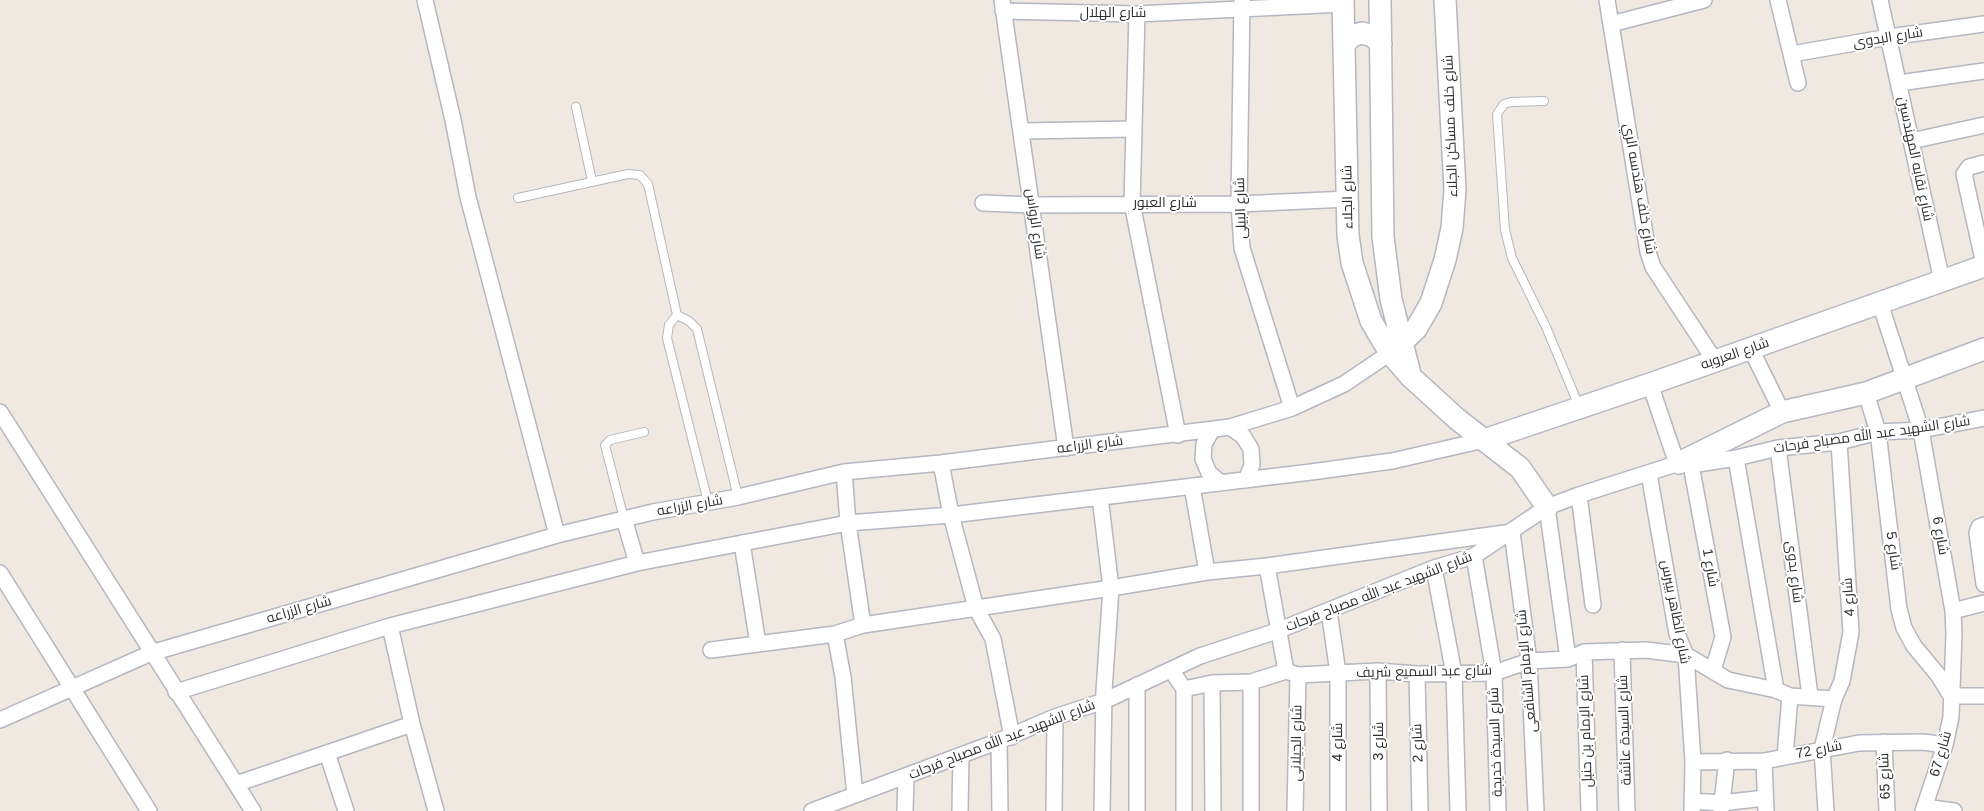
<!DOCTYPE html>
<meta charset="utf-8">
<style>
body{margin:0}
canvas{display:block;background:#efe9e1}
</style>
<canvas width="1984" height="811"></canvas>
<script>
const ctx = document.querySelector('canvas').getContext('2d');
ctx.lineJoin = 'round';
const poly = rows => new Path2D(rows.map(r => 'M' + r).join(''));
function strokePath(path, color, width, dash) { ctx.strokeStyle = color; ctx.lineWidth = width; ctx.lineCap = dash ? 'butt' : 'round'; ctx.setLineDash(dash || []); ctx.stroke(path); }
function label(font, color, halo, rows, align = 'center') {
  ctx.font = font + ' Arial,Cairo,sans-serif'; ctx.lineWidth = 4; ctx.setLineDash([]); ctx.textBaseline = 'middle'; ctx.strokeStyle = halo; ctx.fillStyle = color; for (const [text, x, y, turn = 0] of rows) {
    ctx.save(); ctx.translate(x, y); ctx.rotate((+turn || 0) * Math.PI / 180); ctx.textAlign = isNaN(turn) ? turn : align; if (halo) ctx.strokeText(text, 0, 0); ctx.fillText(text, 0, 0); ctx.restore();
  }
}
const lane = poly([
 [1544,101,1511,102,1504,104,1497,114,1505,230,1512,258,1546,327,1579,406],
 [576,107,592,181],
 [518,198,628,174,640,175,648,184,677,315],
 [677,315,689,321,697,329,738,497],
 [677,315,669,325,667,338,708,502],
 [624,519,605,445,610,440,644,432]
]);
const street = poly([
 [425,0,453,120,468,197,557,535],
 [1002,0,1066,448],
 [1242,0,1239,204,1242,248,1292,408],
 [1607,0,1648,252,1653,267,1715,361],
 [1778,0,1798,83],
 [1880,0,1942,281],
 [1003,11,1137,14,1343,4],
 [1137,14,1132,203,1178,435],
 [1611,24,1704,0],
 [1792,54,1889,37,1984,24],
 [1899,83,1984,71],
 [1023,131,1134,129],
 [1911,141,1984,125],
 [1984,163,1969,167,1964,174,1984,264],
 [983,203,1032,205,1239,204,1348,199],
 [1880,303,1921,430,1953,611,1954,633,1951,717,1945,745,1923,811],
 [1751,349,1782,412],
 [1650,384,1675,458,1679,463],
 [1866,393,1878,432,1899,609,1904,628,1914,646,1938,675,1951,696],
 [0,412,253,811],
 [1230,427,1243,436,1251,449,1252,465,1246,480],
 [1212,430,1204,444,1203,459,1209,473,1221,483],
 [1778,448,1810,696],
 [1736,458,1776,690],
 [941,463,951,515,976,608,993,639,1012,737],
 [1691,465,1723,637,1713,670],
 [844,472,848,523,863,625],
 [1649,474,1677,634,1686,655,1693,762,1692,811],
 [1192,486,1207,572],
 [1579,495,1593,605],
 [1100,497,1111,588,1104,691,1102,811],
 [1547,507,1568,659],
 [624,519,637,563],
 [1984,525,1979,527,1977,533,1984,584],
 [742,543,758,644],
 [1474,556,1494,673,1498,811],
 [1267,566,1286,671],
 [1434,568,1454,674,1458,811],
 [0,573,149,811],
 [1329,611,1338,673,1338,811],
 [1953,611,1984,603],
 [390,626,412,724,436,811],
 [835,634,843,677,855,795],
 [711,650,835,634,863,625,1111,588,1207,572,1267,566,1512,532,1529,661,1536,811],
 [1622,650,1627,811],
 [1584,652,1589,811],
 [1172,671,1184,689,1212,683,1251,682,1286,671,1298,675,1378,671,1417,674,1494,673,1529,661,1568,659,1584,652,1646,650,1686,655,1728,680,1776,690,1790,696,1834,699],
 [1378,671,1379,811],
 [1417,674,1420,811],
 [1212,683,1213,811],
 [1137,685,1137,811],
 [176,692,390,626,637,563,848,523,951,515,1311,472,1392,461,1484,440],
 [1951,696,1984,696],
 [0,720,151,653,557,535,653,512,738,497,844,472,941,463,1230,427,1292,408,1344,384,1390,353],
 [999,741,1000,811],
 [1884,742,1887,811],
 [327,753,346,811],
 [1785,757,1790,696],
 [1764,761,1766,811],
 [1693,762,1764,761,1859,743,1923,742,1945,745],
 [236,784,412,724],
 [1692,801,1721,803,1765,798],
 [1924,807,1954,811],
 [1721,810,1727,760],
 [812,811,999,741,1055,717,1104,701,1200,656,1277,631,1434,568,1474,556,1547,507,1579,495,1679,463,1691,465,1736,458,1778,448,1839,442,1878,432,1921,430,1984,418],
 [905,811,906,776],
 [960,811,961,755],
 [1054,811,1055,717],
 [1184,811,1184,689],
 [1251,811,1251,682],
 [1295,811,1298,675],
 [1826,811,1822,749,1834,699,1842,681,1851,632,1839,442]
]);
const secondary = poly([
 [1343,0,1348,235,1352,263,1371,321,1390,353,1411,377,1457,419,1520,468,1547,507],
 [1380,0,1383,237,1391,299,1410,374],
 [1344,44,1352,36,1362,33,1373,36,1381,44],
 [1394,350,1416,329,1431,303,1445,260,1452,228,1455,190,1445,0],
 [1484,440,1650,384,1984,266],
 [1679,463,1782,412,1866,393,1984,349]
]);
strokePath(lane, '#b4b7c1', 10);
strokePath(street, '#b4b7c1', 18);
strokePath(secondary, '#b4b7c1', 24);
strokePath(lane, '#fff', 8);
strokePath(street, '#fff', 15);
strokePath(secondary, '#fff', 21);
label('14px', '#2e2e2e', '#fff', [
 ["شارع الهلال",1113,13],
 ["شارع البدوى",1888,38,-9],
 ["شارع خلف مساكن الجلاء",1451,126,-92],
 ["شارع نقابه المهندسين",1915,159,78],
 ["شارع خلف هندسه الري",1639,189,80],
 ["شارع الجلاء",1348,197,-91],
 ["شارع العبور",1165,203],
 ["شارع البيلى",1241,208,-92],
 ["شارع الرواس",1035,224,82],
 ["شارع العروبه",1735,354,-19],
 ["شارع الشهيد عبد الله مصباح فرحات",1872,435,-8],
 ["شارع الزراعه",1090,445,-7],
 ["شارع الزراعه",690,506,-10],
 ["شارع 6",1940,536,80],
 ["شارع 5",1893,551,82],
 ["شارع 1",1710,568,80],
 ["شارع بدوى",1794,572,83],
 ["شارع الشهيد عبد الله مصباح فرحات",1379,592,-21],
 ["شارع 4",1849,597,-94],
 ["شارع الزراعه",299,610,-16],
 ["شارع الظاهر بيبرس",1675,612,79],
 ["شارع الإمام الشافعى",1527,671,-95],
 ["شارع عبد السميع شريف",1424,672,-1],
 ["شارع السيدة عائشة",1625,730,-92],
 ["شارع الإمام بن حنبل",1586,731,-92],
 ["شارع الشهيد عبد الله مصباح فرحات",1002,740,-21],
 ["شارع 3",1379,741,-90],
 ["شارع 4",1338,742,-90],
 ["شارع السيدة خديجة",1496,742,-92],
 ["شارع الجيلانى",1297,743,-89],
 ["شارع 2",1418,743,-92],
 ["شارع 72",1819,750,-11],
 ["شارع 67",1941,754,-74],
 ["شارع 65",1885,776,-92]
]);
</script>
